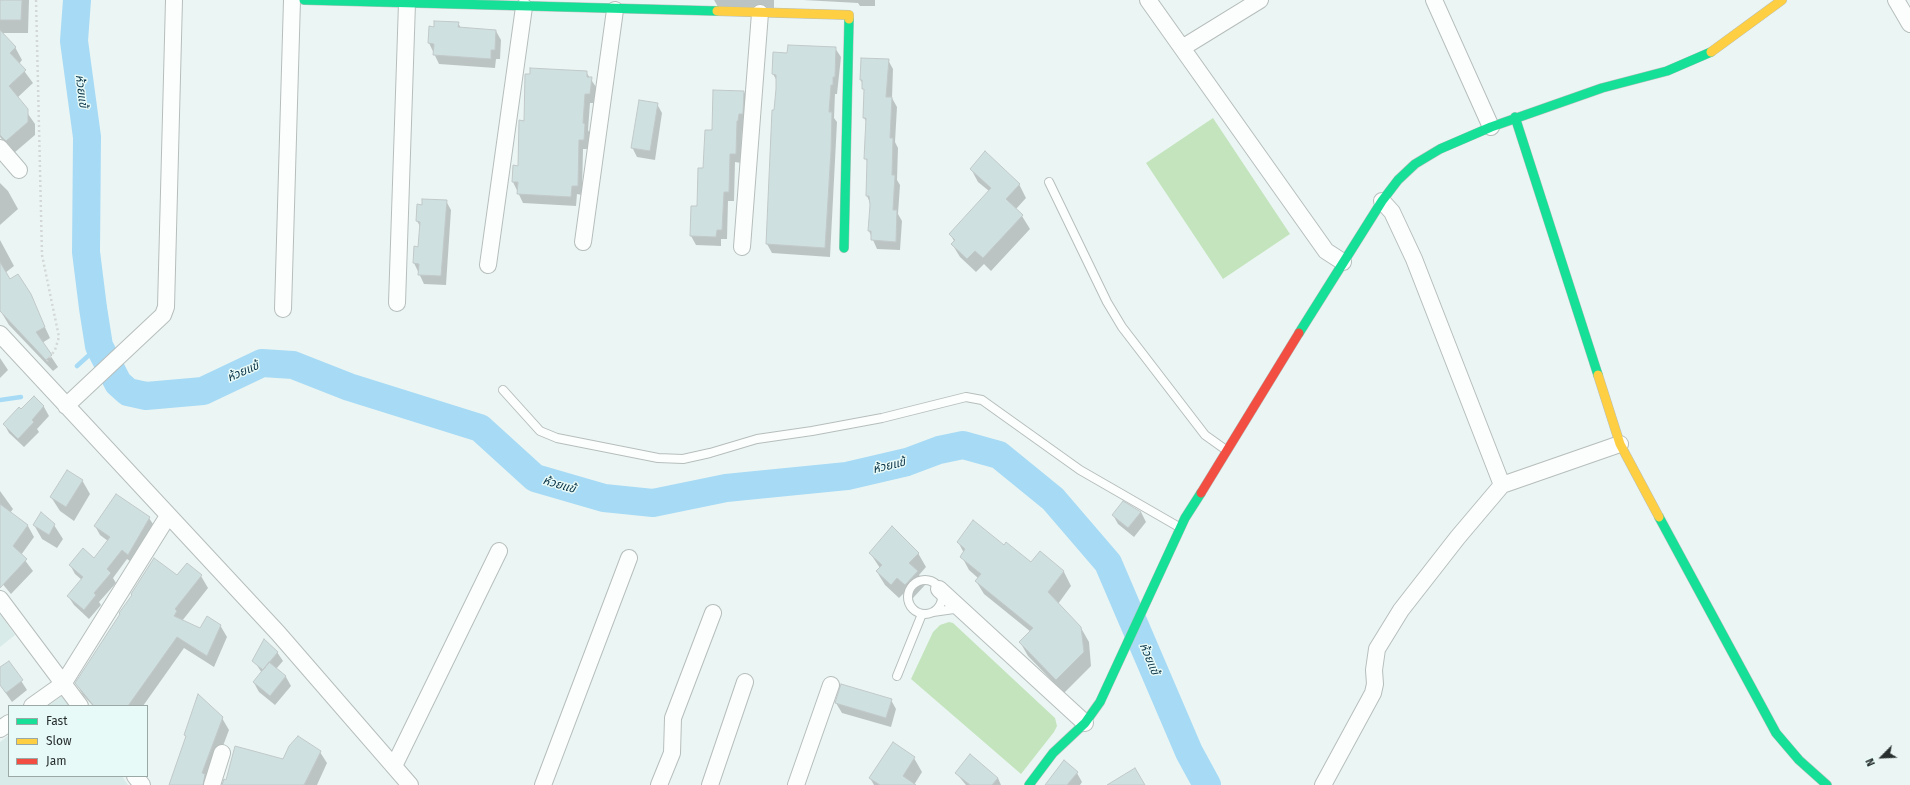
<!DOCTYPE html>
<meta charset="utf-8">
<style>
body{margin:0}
#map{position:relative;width:1910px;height:785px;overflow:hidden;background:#ebf6f4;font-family:"Fira Sans",sans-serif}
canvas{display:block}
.legend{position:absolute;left:8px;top:705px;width:140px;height:72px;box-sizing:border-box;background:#e7faf7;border:1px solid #9aa8a6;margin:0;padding:5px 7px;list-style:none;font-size:12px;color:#272e2d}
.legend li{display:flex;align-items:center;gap:8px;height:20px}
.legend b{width:20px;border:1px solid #9aa8a6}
.north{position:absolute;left:1862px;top:737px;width:40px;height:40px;-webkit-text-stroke:3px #e7faf7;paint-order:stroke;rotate:246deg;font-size:11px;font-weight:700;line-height:16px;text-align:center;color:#272e2d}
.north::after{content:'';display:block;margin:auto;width:14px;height:18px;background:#272e2d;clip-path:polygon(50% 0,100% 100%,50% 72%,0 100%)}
</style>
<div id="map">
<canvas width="1910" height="785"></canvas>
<ul class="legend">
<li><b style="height:5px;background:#16e098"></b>Fast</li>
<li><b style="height:5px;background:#ffcf43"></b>Slow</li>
<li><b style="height:5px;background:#f24e42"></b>Jam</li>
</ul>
<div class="north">N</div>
</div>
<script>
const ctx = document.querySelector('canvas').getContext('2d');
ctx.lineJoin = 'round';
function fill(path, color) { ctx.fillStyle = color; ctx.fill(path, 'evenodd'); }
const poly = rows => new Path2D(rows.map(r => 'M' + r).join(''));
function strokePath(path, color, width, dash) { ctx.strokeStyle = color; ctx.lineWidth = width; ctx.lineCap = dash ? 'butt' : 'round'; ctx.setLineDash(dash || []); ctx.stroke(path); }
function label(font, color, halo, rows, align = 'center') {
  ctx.font = font + ' "Fira Sans","Noto Sans Thai",sans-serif'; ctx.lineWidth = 3; ctx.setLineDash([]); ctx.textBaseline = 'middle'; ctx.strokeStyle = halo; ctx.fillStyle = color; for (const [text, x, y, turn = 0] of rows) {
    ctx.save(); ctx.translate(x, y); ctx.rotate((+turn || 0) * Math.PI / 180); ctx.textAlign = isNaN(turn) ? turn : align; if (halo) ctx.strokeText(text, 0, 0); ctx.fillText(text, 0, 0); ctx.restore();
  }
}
fill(poly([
 [0,614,15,635,0,647],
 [62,696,70,706,48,706],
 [9,735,9,776,122,776,128,785,0,785,0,742]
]), '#d8ebe8');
fill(poly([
 [1213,118,1290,234,1223,279,1146,163],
 [949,622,953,623,1055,718,1057,726,1054,732,1021,774,911,679,933,632,940,625]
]), '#c4e4bd');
fill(poly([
 [0,0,29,0,28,33,1,33,15,47,22,60,19,64,33,83,17,98,35,124,35,135,14,153,0,137],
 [714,0,774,0,774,8,718,7],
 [803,0,875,0,875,6,860,6,858,3],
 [458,23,461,28,496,31,501,40,500,59,496,59,495,68,439,64,429,43,435,28],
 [835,48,841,57,837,94,835,94,834,118,837,122,830,257,772,253,767,244,773,111,775,111,777,81,773,74,788,54],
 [888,60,893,69,892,98,897,107,895,142,898,148,897,180,900,185,898,214,902,221,900,250,877,249,869,231,871,205,867,196,868,163,865,158,867,123,864,118,865,93,861,80],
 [586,72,596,87,595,103,590,103,588,130,590,134,589,149,583,149,582,195,577,194,576,206,523,203,513,182,519,167,525,122],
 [744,92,749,101,748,123,744,123,743,130,742,130,741,163,735,162,734,201,728,201,727,239,721,239,721,246,696,245,691,236,692,207,698,207,713,131],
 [657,104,662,113,655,160,637,157,632,147],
 [971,169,1019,184,1026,198,1016,209,1022,216,1030,229,991,271,984,264,976,272,960,257,952,244,954,241,950,234,989,191,978,182],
 [0,183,8,191,18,209,0,225],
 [446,201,451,210,446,285,424,284,414,263,419,248,421,228,417,221],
 [0,240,14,266,5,273,10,280,30,295,50,338,42,343,58,367,53,371,9,325,0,310],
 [0,358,8,370,0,378],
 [34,397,44,407,49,416,37,429,39,432,24,447,9,433,4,424],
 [82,480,90,494,74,521,60,511,51,497],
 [0,491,13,509,10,513,28,526,34,537,21,555,33,571,11,594,0,581],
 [1141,512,1146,522,1134,537,1118,524,1113,515],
 [149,518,155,527,133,563,127,559,113,578,116,583,99,602,101,605,89,619,74,605,68,596,82,580,75,574,70,565,94,559,108,541,100,535,95,526],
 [34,525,54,525,63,539,57,548,42,539],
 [958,542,1004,546,1032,563,1040,552,1064,572,1071,586,1058,604,1081,628,1089,642,1091,666,1064,693,1028,656,1020,642,1031,632,984,594,976,581,978,578,969,570,962,557,964,553],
 [870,553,918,553,926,567,919,575,925,585,913,598,906,591,899,598,885,585,877,572,880,568],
 [187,564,201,576,208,588,182,621,201,630,220,625,227,637,214,667,184,648,143,706,93,706,83,695,76,683],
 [277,652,283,661,276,669,286,677,291,686,275,705,259,692,254,683,262,673,254,661],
 [9,662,27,690,12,702,0,685,0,668],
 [891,700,896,709,891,727,842,713,836,703],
 [222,718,229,730,209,783,210,785,171,785,187,738,185,735],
 [320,752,327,763,317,785,223,785,284,760],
 [914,758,922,772,914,785,874,785,870,778],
 [956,773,998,778,1001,785,966,785],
 [1077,773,1082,782,1080,785,1047,785]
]), '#0003');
strokePath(poly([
 [77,366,99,346],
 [0,400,21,397]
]), '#a7daf5', 4.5);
strokePath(poly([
 [77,0,74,41,87,137,86,252,93,308,99,346,118,383,128,392,146,396,203,391,262,363,293,365,349,387,480,428,535,478,604,498,653,503,726,488,847,476,907,462,939,450,963,445,999,455,1053,499,1108,563,1189,752,1207,785]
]), '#a7daf5', 28);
const building = poly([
 [0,0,22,0,21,20,0,20,0,0],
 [434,21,459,22,458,27,496,30,495,50,491,50,491,59,433,55,434,44,428,43,429,26,434,27,434,21],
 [0,30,16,47,10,53,26,70,9,86,28,109,28,122,6,141,0,135,0,30],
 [788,45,836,47,835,77,833,77,833,85,831,85,829,112,832,112,831,151,825,248,766,244,772,110,774,110,776,89,776,75,772,74,773,52,787,53,788,45],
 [861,58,889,59,886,97,892,97,890,138,893,138,892,175,895,175,893,210,897,210,896,242,871,240,871,231,868,231,870,205,869,196,866,196,867,159,864,159,866,118,863,118,864,89,862,89,862,80,860,80,861,58],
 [530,68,587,71,587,77,592,77,590,94,585,94,583,123,585,124,584,140,579,140,578,186,572,186,571,197,517,194,518,182,512,182,513,165,518,166,519,120,524,121,525,74,530,74,530,68],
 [713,90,744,91,743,114,739,114,738,121,737,121,736,154,730,154,729,192,724,192,722,230,717,230,716,237,690,236,691,206,697,206,698,168,703,168,705,130,712,130,713,90],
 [639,100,658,103,650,151,631,148,639,100],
 [985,151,1020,184,1006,199,1023,215,983,258,975,251,967,259,951,244,955,240,949,234,991,188,970,169,985,151],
 [422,199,447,200,441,276,418,275,419,264,413,263,414,246,418,247,420,222,416,221,417,204,422,205,422,199],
 [0,262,10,279,18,274,31,294,45,327,36,332,52,355,46,360,0,311,0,262],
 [34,396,44,406,32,420,34,422,18,439,3,424,19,407,21,409,34,396],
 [67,470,83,480,66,507,50,497,67,470],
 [116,494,150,517,128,555,122,550,107,569,111,573,94,593,96,595,84,610,67,596,83,577,69,565,83,548,94,558,110,537,94,526,116,494],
 [1123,501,1141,512,1128,528,1112,515,1123,501],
 [0,504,28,525,13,546,27,559,0,588,0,504],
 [41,512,55,524,49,535,33,525,41,512],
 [973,520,1004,545,1006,542,1031,562,1040,551,1064,571,1048,592,1081,627,1084,652,1056,680,1019,642,1033,628,975,581,981,574,960,557,965,549,957,542,973,520],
 [892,526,919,553,909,563,918,571,905,585,897,578,891,585,876,571,882,565,869,553,892,526],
 [154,558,177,575,187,563,202,575,175,609,177,611,174,616,200,628,207,616,221,625,207,656,177,637,128,706,94,706,75,683,120,614,119,613,132,595,131,594,154,558],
 [264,639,278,652,263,670,252,661,264,639],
 [9,661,23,680,6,693,0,685,0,667,9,661],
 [269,662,286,676,270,696,253,682,269,662],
 [841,684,892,699,886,718,835,703,841,684],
 [198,694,223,717,202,773,205,774,203,785,169,785,186,736,184,735,198,694],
 [298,736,321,751,304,785,222,785,224,779,226,780,235,746,283,759,289,746,298,736],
 [893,742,915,757,903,776,916,785,880,785,869,778,893,742],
 [970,754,998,778,992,785,970,785,955,773,970,754],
 [1064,760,1078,772,1067,785,1045,785,1064,760],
 [1135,768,1145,785,1107,785,1135,768]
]);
fill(building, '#cfe0e1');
strokePath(building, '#c1c8c8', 1);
const lane = poly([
 [1049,182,1107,302,1122,327,1205,435,1226,450],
 [503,390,540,431,557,438,658,458,683,459,710,453,757,439,812,431,882,418,966,397,982,400,1080,470,1179,527],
 '908 597a17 17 0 1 1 34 0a17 17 0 1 1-34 0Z',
 [933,612,954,609,959,610],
 [897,676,922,614]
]);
const street = poly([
 [1148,0,1326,251,1343,262],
 [1434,0,1491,127],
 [1896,0,1910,24],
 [1182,48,1260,0],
 [0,148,19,170],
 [1382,201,1392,212,1414,259,1502,485],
 [583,242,615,10],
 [742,247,760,13],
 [488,265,524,7],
 [397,303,407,3],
 [283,309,292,0],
 [0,334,278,633,410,785],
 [66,406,163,315,166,307,174,0],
 [939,589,1085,723],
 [0,599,80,706],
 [32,706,63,684,168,516],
 [0,729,9,723],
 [394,766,499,551],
 [135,776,142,785],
 [212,785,222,753],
 [543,785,629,558],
 [659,785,672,753,673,718,713,613],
 [710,785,745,682],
 [796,785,831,685],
 [1323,785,1373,693,1375,684,1374,670,1377,649,1401,610,1458,537,1502,485,1620,444]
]);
const fast = poly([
 [304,0,717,11],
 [1515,117,1598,375],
 [844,248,849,19],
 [1299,333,1382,201,1398,180,1415,164,1440,149,1491,127,1602,88,1667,71,1711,52],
 [1659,517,1776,733,1799,760,1827,785],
 [1029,785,1053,753,1085,723,1100,702,1185,518,1201,493]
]);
const slow = poly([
 [717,11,849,15,849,19],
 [1711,52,1782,0],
 [1598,375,1620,444,1659,517]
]);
const jam = poly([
 [1201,493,1299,333]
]);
strokePath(lane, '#b6bebc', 10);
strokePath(street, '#b6bebc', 18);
strokePath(fast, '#b6bebc', 10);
strokePath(slow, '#b6bebc', 10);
strokePath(jam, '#b6bebc', 10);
strokePath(poly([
 [36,0,42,255,59,337,55,350,47,361]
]), '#d3d7d6', 2.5, [2, 3]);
strokePath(lane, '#fcfefd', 8);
strokePath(street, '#fcfefd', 16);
strokePath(fast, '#16e098', 9);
strokePath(slow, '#ffcf43', 9);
strokePath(jam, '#f24e42', 9);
label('italic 12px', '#0b3448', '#e7faf7', [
 ["ห้วยแข้",81,91,83],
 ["ห้วยแข้",243,372,-24],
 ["ห้วยแข้",889,466,-14],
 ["ห้วยแข้",559,485,16],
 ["ห้วยแข้",1149,659,67]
]);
</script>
